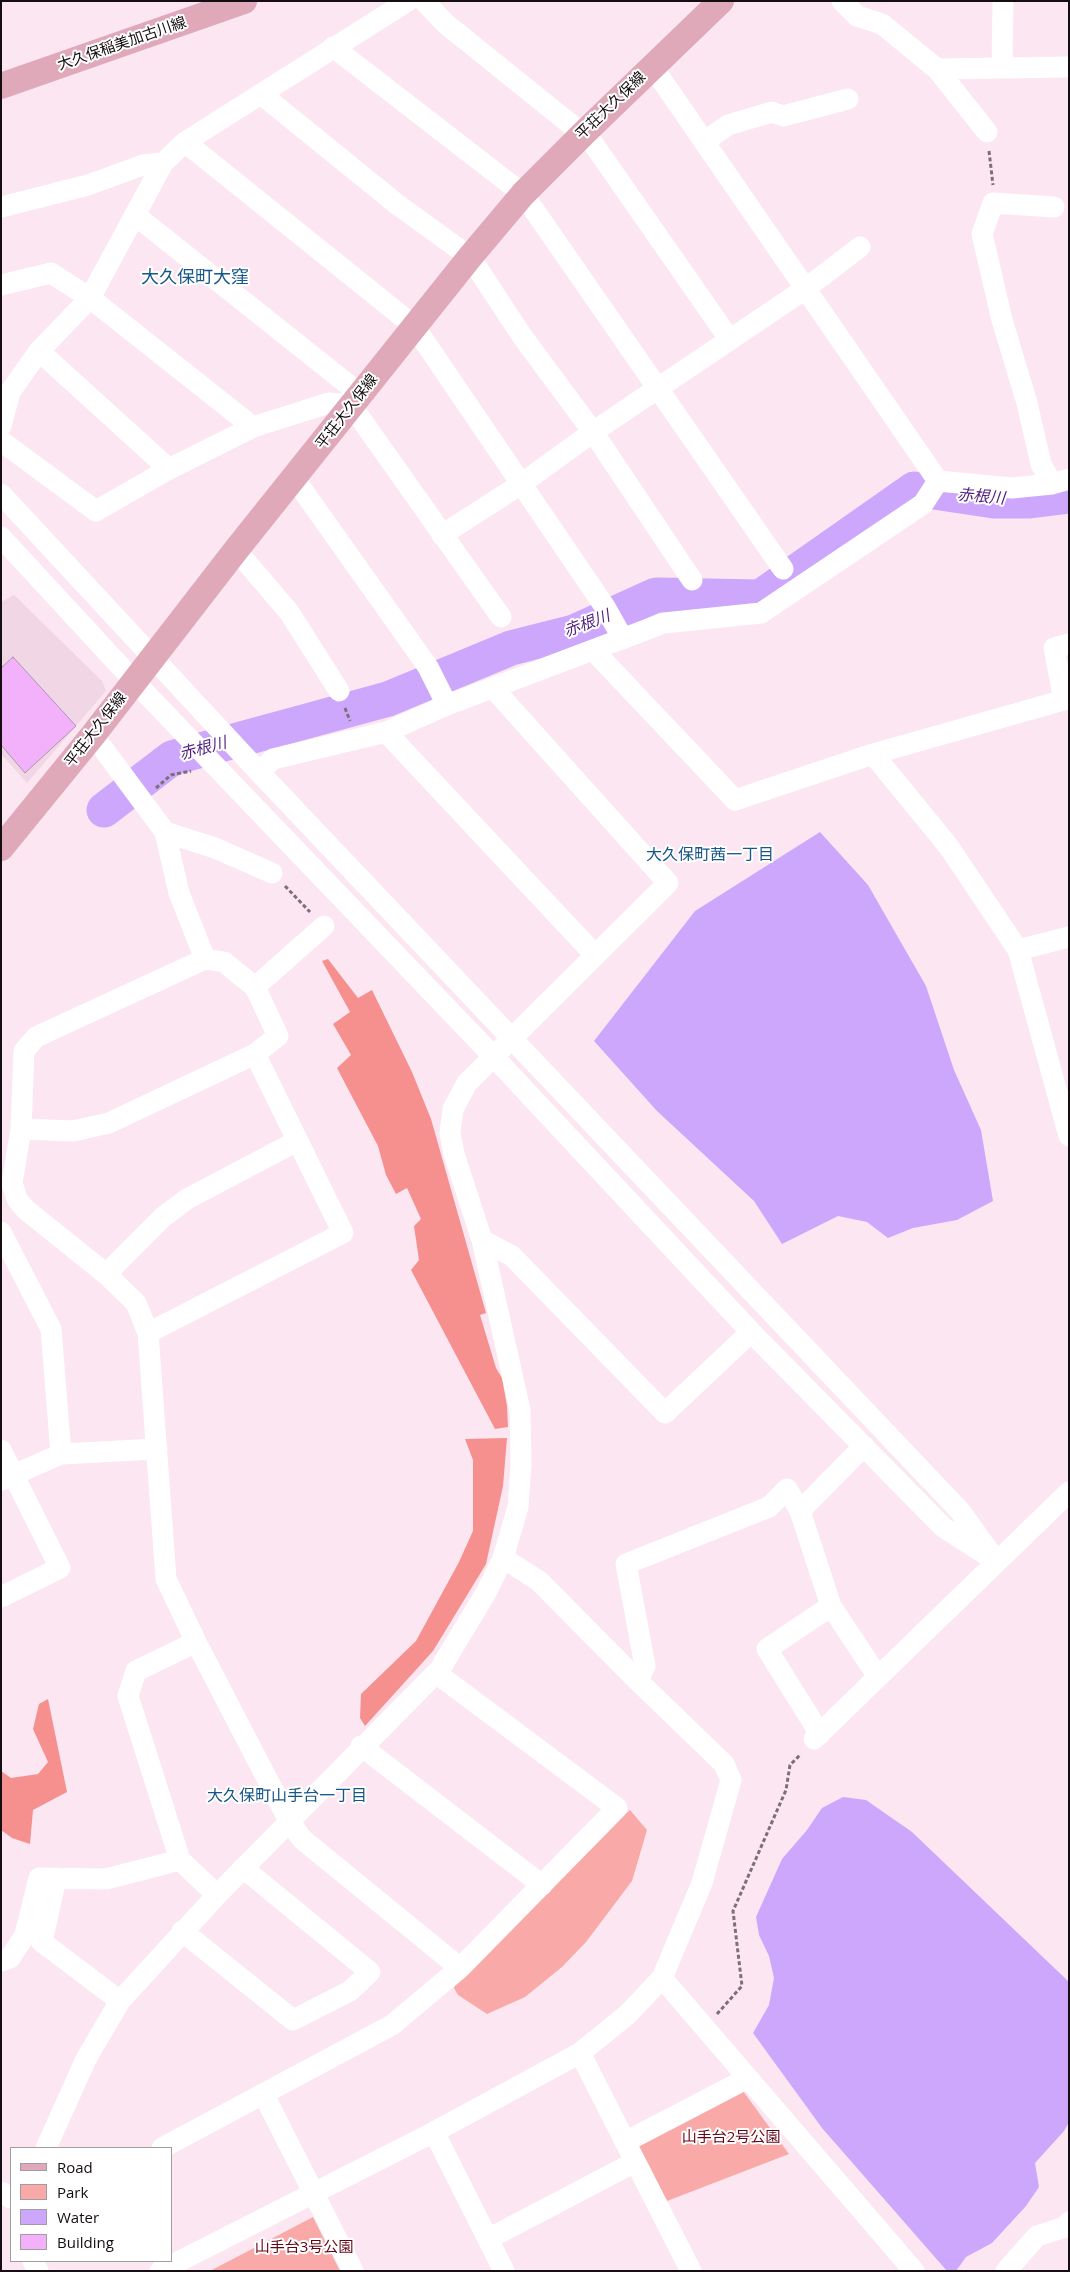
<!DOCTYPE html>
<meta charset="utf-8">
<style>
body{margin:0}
#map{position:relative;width:1070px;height:2272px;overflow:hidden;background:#fbe6f2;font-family:"Open Sans",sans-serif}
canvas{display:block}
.frame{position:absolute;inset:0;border:2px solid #140d11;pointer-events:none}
.legend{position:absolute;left:10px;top:2147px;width:162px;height:115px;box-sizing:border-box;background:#fff;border:1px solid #a19ea0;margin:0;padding:6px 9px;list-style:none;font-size:15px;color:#140d11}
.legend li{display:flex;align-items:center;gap:10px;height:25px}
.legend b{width:25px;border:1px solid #a19ea0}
</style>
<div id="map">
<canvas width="1070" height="2272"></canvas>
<div class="frame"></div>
<ul class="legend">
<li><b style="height:6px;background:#dfa9b9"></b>Road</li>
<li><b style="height:14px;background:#f9aaa8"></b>Park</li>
<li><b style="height:14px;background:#cca7fc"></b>Water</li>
<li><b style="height:14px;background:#f3b1fb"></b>Building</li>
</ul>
</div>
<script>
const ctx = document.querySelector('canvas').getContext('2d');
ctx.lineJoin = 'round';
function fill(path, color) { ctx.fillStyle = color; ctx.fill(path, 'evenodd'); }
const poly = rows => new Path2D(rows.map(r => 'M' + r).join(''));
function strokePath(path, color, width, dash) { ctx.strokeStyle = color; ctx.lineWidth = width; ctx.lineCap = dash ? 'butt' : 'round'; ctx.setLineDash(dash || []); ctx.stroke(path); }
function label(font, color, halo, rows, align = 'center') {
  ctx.font = font + ' "Open Sans","Noto Sans JP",sans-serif'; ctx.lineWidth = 4; ctx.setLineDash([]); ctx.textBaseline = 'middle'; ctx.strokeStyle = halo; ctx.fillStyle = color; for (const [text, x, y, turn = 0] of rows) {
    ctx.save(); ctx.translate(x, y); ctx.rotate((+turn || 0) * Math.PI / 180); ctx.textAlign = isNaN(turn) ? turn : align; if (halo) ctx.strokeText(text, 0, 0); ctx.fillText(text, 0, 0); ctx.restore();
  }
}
fill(poly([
 [14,595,102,681,106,691,27,783,1,754,1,602]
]), '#f1d6e6');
fill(poly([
 [630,1810,647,1830,632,1881,586,1942,562,1967,525,1997,487,2014,458,1995,454,1988,456,1982,554,1878],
 [743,2091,789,2154,667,2201,636,2143],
 [313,2217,340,2271,210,2271]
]), '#f9aaa8');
fill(poly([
 [328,959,358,998,372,990,412,1072,431,1119,486,1313,480,1315,496,1368,502,1378,507,1406,508,1427,495,1429,411,1270,419,1260,414,1226,421,1219,407,1188,396,1194,386,1175,378,1146,337,1068,351,1055,333,1024,350,1012,322,961],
 [507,1438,503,1486,486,1564,433,1651,365,1726,360,1718,361,1694,416,1641,459,1562,473,1531,473,1460,465,1439],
 [48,1699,67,1792,33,1810,30,1844,12,1838,1,1830,1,1771,11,1778,38,1774,48,1762,33,1729,39,1704]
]), '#f5908f');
fill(poly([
 [820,832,868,885,926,986,954,1070,981,1130,993,1201,957,1220,913,1228,888,1238,867,1222,838,1216,782,1244,754,1201,657,1111,594,1041,695,911],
 [843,1797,866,1800,912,1832,1069,1982,1069,2122,1064,2131,1035,2163,1039,2187,1026,2206,992,2243,966,2257,956,2271,947,2271,822,2128,753,2033,769,2005,774,1978,769,1956,759,1935,756,1917,782,1859,807,1830,822,1808]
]), '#cca7fc');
strokePath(poly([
 [104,810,172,758,388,699,511,648,574,632,656,595,760,597,914,489,994,501,1030,501,1069,496]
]), '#cca7fc', 35);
const building = poly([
 [13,657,76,726,25,773,1,745,1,668,13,657]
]);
fill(building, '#f3b1fb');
strokePath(building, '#a89aaa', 1);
strokePath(poly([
 [989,151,993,185],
 [345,708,350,721],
 [156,788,171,775,191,771],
 [285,886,310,912],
 [717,2014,742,1986,733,1911,786,1790,790,1765,801,1754]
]), '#7c6f77', 3, [4, 2.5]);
strokePath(poly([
 [424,1,446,24,574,127,585,132,730,340],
 [842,1,857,16,882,24,937,69,1069,67],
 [333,47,523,194,783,569],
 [652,66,938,481,1012,488,1052,484,1069,479],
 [1002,68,1003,1],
 [937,69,987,132],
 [261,94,398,205,470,257,522,336,593,432,692,580],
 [185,142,414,326,605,607,623,639],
 [704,142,728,125,772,112,783,116,848,99],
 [1,207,88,185,143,165,163,163],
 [135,215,360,394],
 [1,285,51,273,90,298,253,427],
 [39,351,169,469],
 [1,426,10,392,39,351,90,298,163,163,185,142,408,1],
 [1,441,96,511,169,469,253,427,329,403,351,405,501,617],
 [294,478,428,667,447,705],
 [1052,484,1041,464,1027,403,1002,320,982,234,993,203,1054,207],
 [1,494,259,772,960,1511,996,1561],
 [442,535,521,484,593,432,805,289,860,247],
 [1,537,134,681,493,1056,751,1332,943,1527,985,1554],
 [236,550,289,612,339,691],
 [593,650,735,800,873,754,949,847,1018,950,1069,1136],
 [386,732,595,955],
 [93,735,165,832,215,848,272,873],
 [873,754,1064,700,1054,648,1069,644],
 [259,772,273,759,386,732,447,705,664,623,761,613,923,504,938,481],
 [165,832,179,893,205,959],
 [324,926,255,987,224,962,205,959,36,1037,24,1051,21,1129,12,1183,17,1199,25,1209,106,1274,136,1303,148,1333,166,1579,196,1642,289,1821,302,1839,460,1968],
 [1018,950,1069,937],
 [21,1129,73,1131,109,1123,255,1054,278,1036,255,987],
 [1,1232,51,1329,61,1454],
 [482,1240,512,1256,665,1413,751,1332],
 [106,1274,163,1217,187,1199,297,1141],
 [148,1333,343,1233,255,1054],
 [1,1450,60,1568,1,1597],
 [2,1480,61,1454,157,1449],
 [800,1511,864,1446],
 [196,1642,136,1671,128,1696,180,1860,217,1895],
 [638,1681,645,1666,626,1564,769,1507,787,1489,800,1511,831,1606,878,1677],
 [820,1734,767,1649,831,1606],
 [814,1739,1069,1492],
 [361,1746,542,1885],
 [56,1878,42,1942,120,2001],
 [182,1931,293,2020,350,1991,370,1972,243,1868],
 [1,1961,10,1958,25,1935,39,1878,106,1879,180,1860],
 [662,1978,914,2271],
 [580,2053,691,2271],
 [264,2095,353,2271],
 [434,2132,504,2271],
 [625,2142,748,2078],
 [46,2148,86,2059,120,2001,217,1895,440,1669,487,1591,503,1558,518,1507,521,1464,520,1410,482,1240,454,1154,450,1133,453,1109,467,1083,668,883,493,688],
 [162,2148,392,2025,460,1968,617,1808,436,1673],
 [1,2192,11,2198],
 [488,2239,635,2162],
 [33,2261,38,2271],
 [160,2271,434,2132,580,2053,628,2014,662,1978,702,1883,731,1780,724,1764,638,1681,539,1581,503,1558],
 [1006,2271,1037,2236,1065,2227,1069,2222]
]), '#fff', 21);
strokePath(poly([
 [1,86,244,1],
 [1,848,93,735,236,550,470,257,523,194,585,132,721,1]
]), '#dfa9b9', 26);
label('15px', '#140d11', '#fff', [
 ["大久保稲美加古川線",122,44,-19],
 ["平荘大久保線",611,106,-44],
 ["平荘大久保線",347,412,-52],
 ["平荘大久保線",96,730,-52]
]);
label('15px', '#620414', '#fff', [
 ["山手台2号公園",731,2138],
 ["山手台3号公園",304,2248]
]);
label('italic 16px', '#511f7f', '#fff', [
 ["赤根川",981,497,5],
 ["赤根川",587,624,-21],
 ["赤根川",203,749,-15]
]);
label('16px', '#175787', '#fff', [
 ["大久保町茜一丁目",710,855],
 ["大久保町山手台一丁目",287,1796]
]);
label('18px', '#175787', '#fff', [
 ["大久保町大窪",195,278]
]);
</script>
